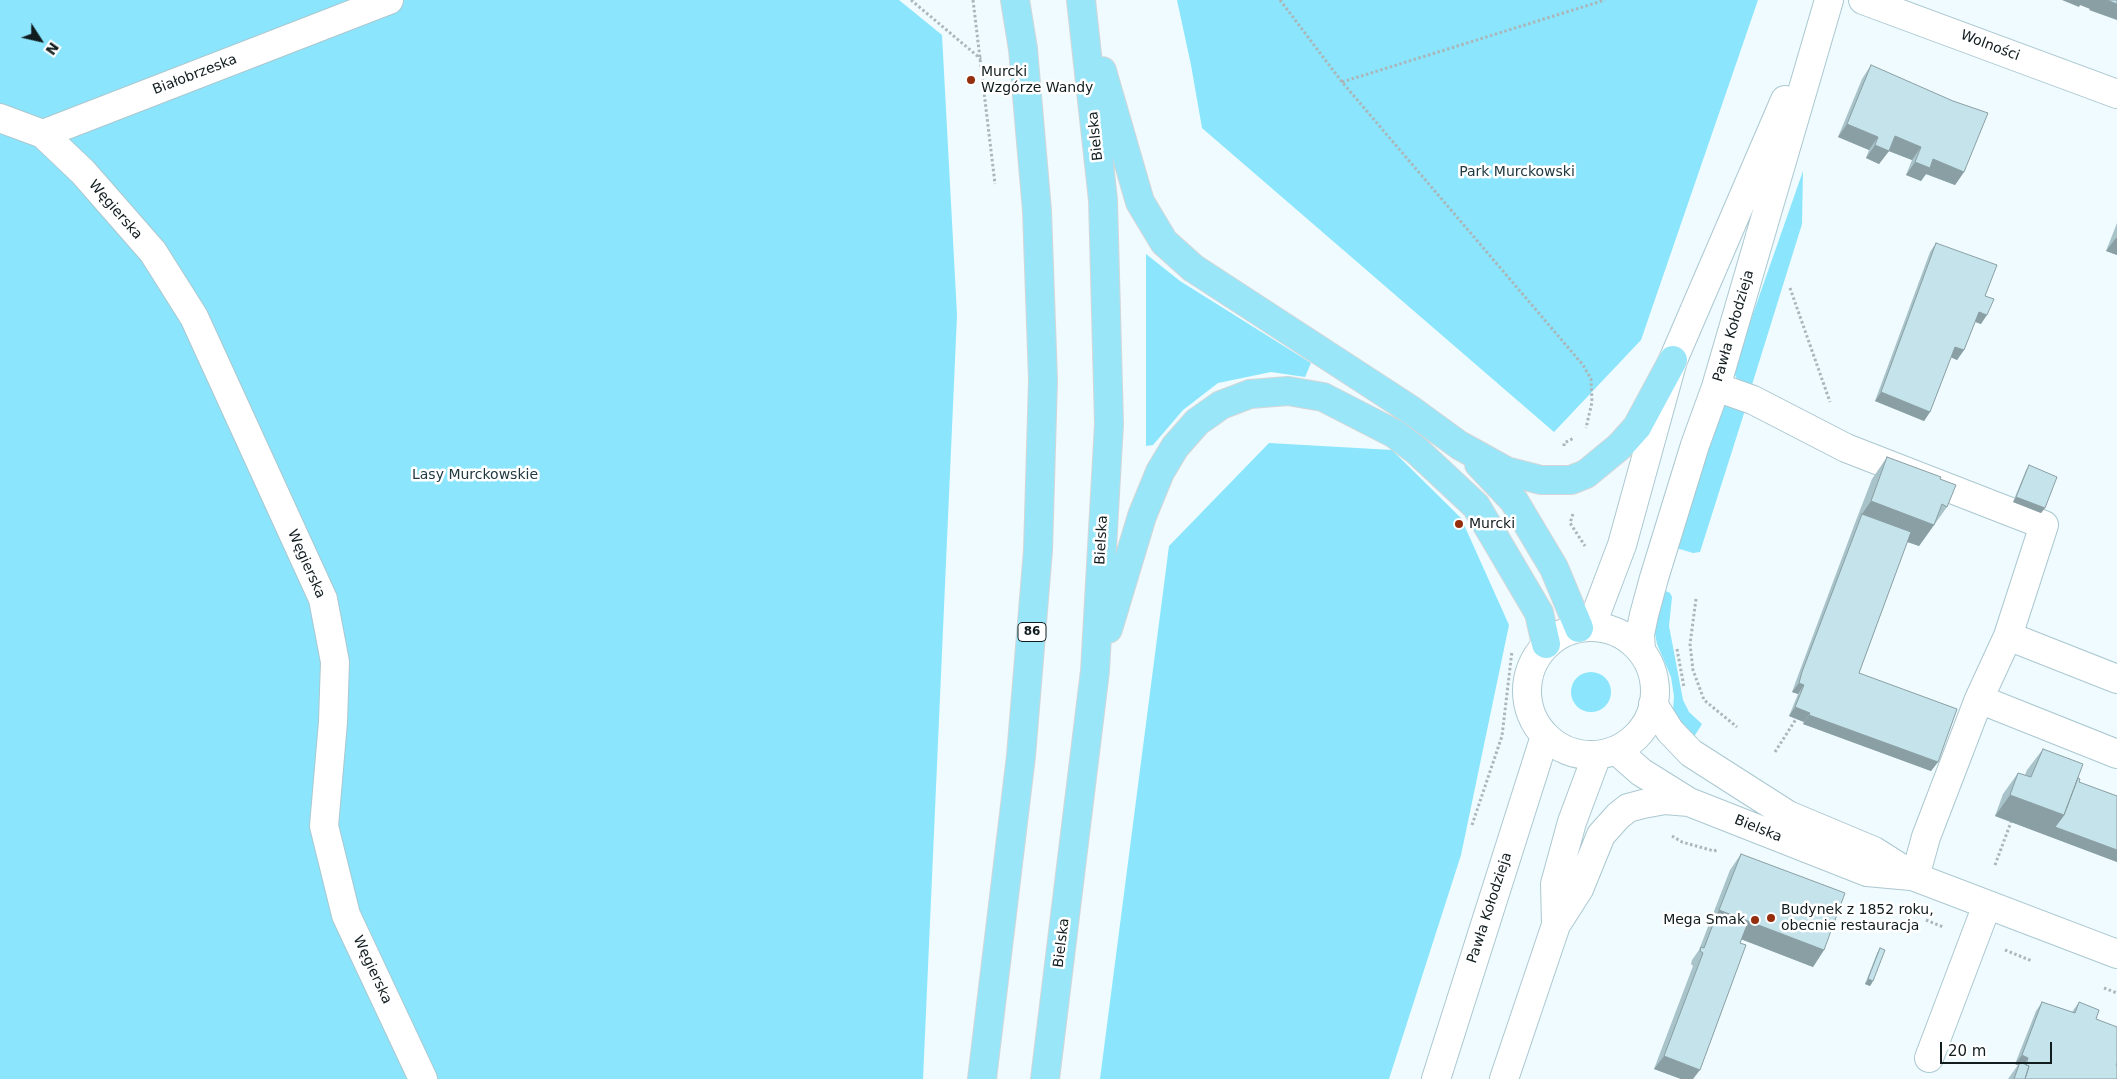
<!DOCTYPE html>
<meta charset="utf-8">
<style>
body{margin:0}
#map{position:relative;width:2117px;height:1079px;overflow:hidden;background:#effbfe;font-family:"DejaVu Sans",sans-serif}
canvas{display:block}
.north{position:absolute;left:15px;top:15px;width:50px;height:50px;-webkit-text-stroke:4px #fff;paint-order:stroke;rotate:125deg;font-size:14px;font-weight:700;line-height:20px;text-align:center;color:#111c1f}
.north::after{content:'';display:block;margin:auto;width:18px;height:22px;background:#111c1f;clip-path:polygon(50% 0,100% 100%,50% 72%,0 100%)}
.scale{position:absolute;left:1940px;top:1042px;width:112px;height:22px;box-sizing:border-box;border:2px solid #111c1f;border-top:0;padding-left:6px;font-size:15px;line-height:18px;white-space:nowrap;color:#111c1f;-webkit-text-stroke:4px #fff;paint-order:stroke}
</style>
<div id="map">
<canvas width="2117" height="1079"></canvas>
<div class="north">N</div>
<div class="scale">20 m</div>
</div>
<script>
const ctx = document.querySelector('canvas').getContext('2d');
ctx.lineJoin = 'round';
function fill(path, color) { ctx.fillStyle = color; ctx.fill(path, 'evenodd'); }
const poly = rows => new Path2D(rows.map(r => 'M' + r).join(''));
function strokePath(path, color, width, dash) { ctx.strokeStyle = color; ctx.lineWidth = width; ctx.lineCap = dash ? 'butt' : 'round'; ctx.setLineDash(dash || []); ctx.stroke(path); }
function label(font, color, halo, rows, align = 'center') {
  ctx.font = font + ' "DejaVu Sans",sans-serif'; ctx.lineWidth = 5; ctx.setLineDash([]); ctx.textBaseline = 'middle'; ctx.strokeStyle = halo; ctx.fillStyle = color; for (const [text, x, y, turn = 0] of rows) {
    ctx.save(); ctx.translate(x, y); ctx.rotate((+turn || 0) * Math.PI / 180); ctx.textAlign = isNaN(turn) ? turn : align; if (halo) ctx.strokeText(text, 0, 0); ctx.fillText(text, 0, 0); ctx.restore();
  }
}
fill(poly([
 [0,0,899,0,942,35,957,315,923,1079,0,1079],
 [1177,0,1758,0,1641,340,1554,432,1202,128,1191,65],
 [1803,171,1802,224,1751,388,1740,385,1733,371],
 [1146,254,1180,281,1311,363,1305,377,1271,372,1218,383,1183,410,1153,445,1146,446],
 [1733,401,1746,407,1700,552,1693,553,1673,547,1721,407],
 [1269,443,1392,450,1461,518,1509,625,1461,855,1389,1079,1100,1079,1169,546],
 [1658,587,1670,593,1672,597,1669,626,1683,700,1689,712,1702,724,1692,740,1673,710,1674,696,1671,677,1657,644,1654,628],
 '1571 692a20 20 0 1 1 40 0a20 20 0 1 1-40 0Z'
]), '#8be5fc');
const minor = poly([
 [1863,0,2117,94],
 [0,118,43,134,389,0],
 [43,134,83,172,153,252,194,317,323,599,335,662,333,722,324,826,346,915,423,1079],
 [1716,387,1753,400,1846,448,2044,525,2008,636,1979,699,1926,837,1915,877],
 [1591,627,1622,545,1673,360,1785,100],
 '1527 691a64 64 0 1 1 128 0a64 64 0 1 1-128 0Z',
 [2008,636,2117,679],
 [1641,651,1640,634,1644,615,1654,578,1695,445,1716,387,1829,0],
 [1979,699,2117,754],
 [1653,704,1670,731,1691,753,1788,815,1874,851,1915,877,2117,954],
 [1616,750,1641,772,1689,802,1867,872,1911,876],
 [1556,925,1579,889,1601,835,1618,816,1628,808,1643,804,1665,800,1689,802],
 [1929,1058,1987,905],
 [1436,1079,1545,736],
 [1504,1079,1556,925,1555,884,1572,822,1597,755]
]);
const major = poly([
 [1102,71,1140,202,1164,242,1193,268,1411,410,1459,445,1506,471,1541,480,1571,480,1586,474,1620,446,1637,427,1673,360],
 [1479,464,1514,501,1554,568,1579,628],
 [1108,629,1142,516,1160,472,1175,447,1197,422,1221,405,1250,394,1288,391,1323,397,1395,434,1416,450,1476,506,1539,613,1546,644],
 [982,1079,1021,756,1038,550,1043,380,1037,211,1023,49,1015,0],
 [1045,1079,1095,671,1109,424,1103,200,1081,0]
]);
strokePath(minor, '#abc8d0', 30);
strokePath(major, '#d4d6d7', 30);
strokePath(poly([
 [911,0,981,59],
 [973,0,995,184],
 [1280,0,1342,82,1583,365,1591,379,1592,402,1586,428],
 [1342,82,1605,0],
 [1790,288,1830,402],
 [1564,446,1564,443,1574,438],
 [1573,514,1570,523,1585,546],
 [1696,599,1690,644,1693,670,1704,700,1737,727],
 [1677,649,1684,687],
 [1775,752,1796,719],
 [1472,825,1502,736,1512,651],
 [1672,836,1682,842,1714,851,1717,850],
 [1995,865,2011,822],
 [1926,920,1943,927],
 [2005,950,2032,961],
 [2104,988,2117,993]
]), '#aab6b9', 3, [2.5, 2.5]);
strokePath(minor, '#fff', 28);
strokePath(major, '#9ae6f9', 28);
fill(poly([
 [1871,65,1964,172,1955,185,1926,174,1921,181,1906,175,1912,160,1889,151,1879,164,1866,158,1869,150,1838,137,1862,79],
 [2117,223,2117,255,2106,251],
 [1936,243,1985,296,1981,324,1975,322,1964,350,1957,360,1951,357,1930,412,1924,421,1875,401,1930,252],
 [1887,457,1940,479,1947,507,1919,546,1907,542,1859,673,1938,762,1931,771,1803,724,1804,722,1789,716,1798,694,1792,692,1796,681,1855,523,1872,479],
 [2029,465,2045,508,2041,513,2013,502,2026,470],
 [2043,749,2078,778,2079,782,2117,862,1995,816,2003,794,2018,773,2025,775,2027,770],
 [1741,854,1824,950,1813,967,1741,939,1693,1079,1681,1079,1654,1069,1693,966,1691,964,1692,960,1699,950,1730,870],
 [1880,948,1873,981,1870,986,1865,984,1877,953],
 [2042,1002,2072,1012,2079,1002,2096,1019,2116,1065,2117,1079,2008,1079,2018,1065,2015,1064,2036,1011]
]), '#a9c3ca');
fill(poly([
 [2062,0,2107,0,2117,4,2117,20,2089,10,2090,9,2080,5,2079,7],
 [1847,124,1878,137,1869,150,1838,137],
 [1895,136,1921,147,1912,160,1886,150],
 [1875,145,1889,151,1879,164,1866,158],
 [1933,159,1964,172,1955,185,1926,174,1921,181,1906,175,1915,162],
 [2116,238,2117,238,2117,255,2106,251],
 [1979,312,1987,315,1981,324,1973,321],
 [1955,347,1964,350,1957,360,1948,356],
 [1881,392,1930,412,1924,421,1875,401],
 [2016,497,2045,508,2041,513,2013,502],
 [1871,501,1934,525,1919,546,1858,524,1862,514],
 [1799,683,1804,685,1798,694,1792,692],
 [1795,707,1810,713,1804,722,1789,716],
 [1809,715,1938,762,1931,771,1803,724],
 [2010,795,2064,815,2117,850,2117,862,1995,816],
 [1719,910,1824,950,1813,967,1712,928,1717,914],
 [1868,979,1873,981,1870,986,1865,984],
 [2022,1055,2028,1058,2022,1067,2020,1062,2018,1065,2015,1064],
 [1664,1056,1700,1070,1693,1079,1681,1079,1654,1069]
]), '#8a9fa4');
const building = poly([
 [2107,0,2117,0,2117,4,2107,0],
 [1871,65,1953,101,1988,113,1964,172,1933,159,1930,168,1915,162,1921,147,1895,136,1889,151,1875,145,1878,137,1847,124,1871,65],
 [1936,243,1997,265,1985,296,1994,299,1987,315,1979,312,1964,350,1955,347,1930,412,1881,392,1936,243],
 [1887,457,1941,477,1940,479,1956,485,1947,507,1942,504,1934,525,1871,501,1887,457],
 [2029,465,2057,477,2045,508,2016,497,2029,465],
 [1862,514,1911,532,1859,673,1957,709,1938,762,1809,715,1810,713,1795,707,1804,685,1799,683,1802,672,1862,514],
 [2043,749,2083,764,2064,815,2010,795,2018,773,2031,777,2043,749],
 [2078,778,2080,779,2079,782,2117,796,2117,850,2055,827,2064,815,2078,778],
 [1741,854,1845,893,1824,950,1719,910,1741,854],
 [1717,914,1747,925,1740,943,1746,945,1700,1070,1664,1056,1703,953,1700,951,1701,947,1704,948,1717,914],
 [1880,948,1885,950,1873,981,1868,979,1880,948],
 [2042,1002,2075,1013,2079,1002,2099,1010,2096,1019,2117,1027,2117,1063,2116,1065,2117,1066,2117,1079,2025,1079,2029,1066,2026,1065,2028,1058,2022,1055,2042,1002],
 [2020,1062,2029,1066,2025,1079,2014,1079,2020,1062]
]);
fill(building, '#c5e3eb');
strokePath(building, '#8a9fa4', 1);
for (const [x, y, r, color] of [
 [971,80,5,"#952e0d"],
 [1459,524,5,"#952e0d"],
 [1771,918,5,"#952e0d"],
 [1755,920,5,"#952e0d"]
]) { const dot = new Path2D(); dot.arc(x, y, r, 0, 2 * Math.PI); ctx.fillStyle = color; ctx.fill(dot); strokePath(dot, '#fff', 2); }
for (const [x, y, w] of [
 [1032,632,28]
]) { const box = new Path2D(); box.roundRect(x - w / 2, y - 9.5, w, 19, 4); ctx.fillStyle = '#fff'; ctx.fill(box); strokePath(box, '#111c1f', 1); }
label('bold 12px', '#111c1f', null, [
 ["86",1032,632]
]);
label('14px', '#111c1f', '#fff', [
 ["Wolności",1990,46,21],
 ["Białobrzeska",195,75,-21],
 ["Bielska",1096,136,-96],
 ["Węgierska",115,210,49],
 ["Pawła Kołodzieja",1734,326,-74],
 ["Bielska",1102,540,-87],
 ["Węgierska",306,564,66],
 ["Bielska",1758,829,22],
 ["Pawła Kołodzieja",1490,908,-72],
 ["Bielska",1062,943,-83],
 ["Węgierska",372,970,65]
]);
label('14px', '#111c1f', '#fff', [
 ["Murcki",981,72],
 ["Wzgórze Wandy",981,88],
 ["Murcki",1469,524],
 ["Budynek z 1852 roku,",1781,910],
 ["obecnie restauracja",1781,926],
 ["Mega Smak",1745,920,"right"]
], 'left');
label('14px', '#213940', '#fff', [
 ["Park Murckowski",1517,172],
 ["Lasy Murckowskie",475,475]
]);
</script>
